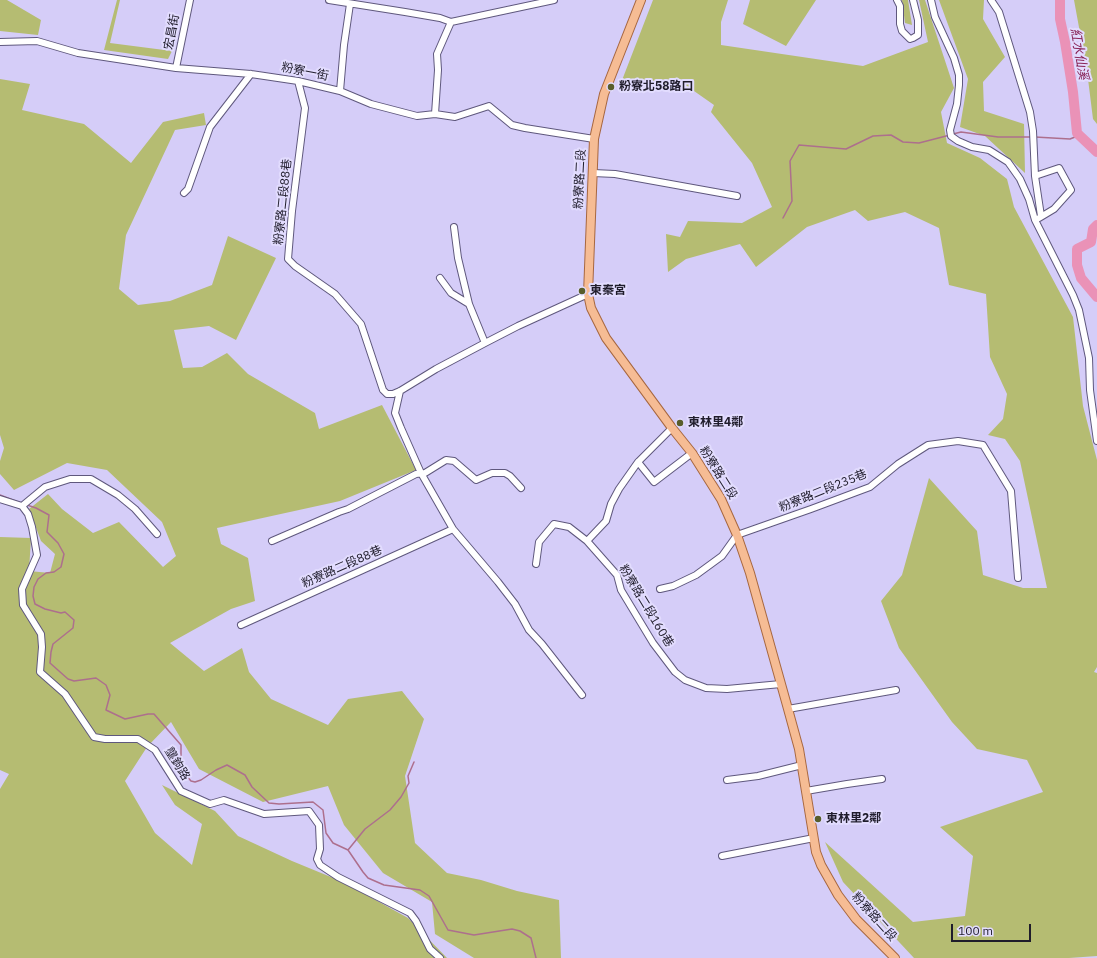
<!DOCTYPE html>
<meta charset="utf-8">
<style>
body{margin:0}
#map{position:relative;width:1097px;height:958px;overflow:hidden;background:#d5cdf8;font-family:"IBM Plex Sans",sans-serif}
canvas{display:block}
.scale{position:absolute;left:951px;top:924px;width:80px;height:18px;box-sizing:border-box;border:2px solid #1f1c2b;border-top:0;padding-left:5px;font-size:12px;line-height:14px;white-space:nowrap;color:#1f1c2b;-webkit-text-stroke:3px #e2dcfe;paint-order:stroke}
</style>
<div id="map">
<canvas width="1097" height="958"></canvas>
<div class="scale">100 m</div>
</div>
<script>
const ctx = document.querySelector('canvas').getContext('2d');
ctx.lineJoin = 'round';
function fill(path, color) { ctx.fillStyle = color; ctx.fill(path, 'evenodd'); }
const poly = rows => new Path2D(rows.map(r => 'M' + r).join(''));
function strokePath(path, color, width, dash) { ctx.strokeStyle = color; ctx.lineWidth = width; ctx.lineCap = dash ? 'butt' : 'round'; ctx.setLineDash(dash || []); ctx.stroke(path); }
function label(font, color, halo, rows, align = 'center') {
  ctx.font = font + ' "IBM Plex Sans","Noto Sans TC",sans-serif'; ctx.lineWidth = 4; ctx.setLineDash([]); ctx.textBaseline = 'middle'; ctx.strokeStyle = halo; ctx.fillStyle = color; for (const [text, x, y, turn = 0] of rows) {
    ctx.save(); ctx.translate(x, y); ctx.rotate((+turn || 0) * Math.PI / 180); ctx.textAlign = isNaN(turn) ? turn : align; if (halo) ctx.strokeText(text, 0, 0); ctx.fillText(text, 0, 0); ctx.restore();
  }
}
fill(poly([
 [0,0,7,0,41,20,38,35,0,31],
 [117,0,120,0,110,43,172,51,168,59,104,50],
 [653,0,728,0,721,22,721,45,863,66,928,42,919,0,925,0,954,88,941,112,947,143,980,158,1007,179,1014,207,1073,317,1083,406,1097,460,1097,667,1094,672,1097,673,1097,956,1069,958,914,958,843,882,825,842,913,922,965,916,973,856,940,827,1043,792,1027,760,977,749,952,722,899,648,881,601,902,575,929,478,977,531,983,575,1023,588,1047,588,1020,461,1005,439,988,435,1003,419,1007,394,990,357,986,294,949,285,939,228,905,212,868,221,855,210,807,227,756,267,740,244,686,259,668,272,666,234,680,237,688,221,742,223,772,207,752,163,711,112,714,105,684,84,659,89,619,88],
 [750,0,816,0,786,46,743,24],
 [902,0,908,0,912,25,905,23],
 [939,0,984,0,983,19,1005,57,983,82,984,111,1024,124,1025,173,985,136,960,127,968,79],
 [1074,0,1097,0,1097,124,1093,119,1087,71],
 [0,79,30,84,22,110,84,124,131,163,163,122,204,113,206,125,175,130,126,235,119,289,138,305,170,301,212,285,228,236,276,258,236,340,209,326,174,330,183,368,202,367,227,353,248,374,315,413,319,429,382,405,416,470,340,501,217,528,221,544,248,558,255,601,231,609,170,643,204,671,242,648,249,672,271,699,328,725,348,699,402,691,424,719,405,776,415,843,447,873,481,880,517,891,559,900,561,958,474,958,435,934,432,902,383,873,344,825,328,786,263,802,199,769,171,722,147,747,125,781,155,833,192,865,202,824,175,805,162,785,215,811,238,836,292,861,343,882,408,918,447,958,0,958,0,789,9,774,0,770,0,537,31,538,29,571,50,573,55,554,41,541,29,509,48,494,62,509,93,533,119,522,163,567,176,556,162,522,107,470,67,463,14,490,0,474,0,461,4,448,0,435]
]), '#b5bc72');
strokePath(poly([
 [953,134,961,132,998,137,1031,137],
 [1035,137,1070,139,1080,135],
 [783,218,792,201,790,161,799,145,846,149,873,136,891,135,903,142,919,143,950,135],
 [0,495,18,502],
 [27,505,36,508,49,515,47,532,58,543,64,554,61,567,54,572,46,573,38,579,34,587,33,596,35,604,45,609,61,613,65,612,74,620,73,628,53,644,51,652,50,663,68,679,74,681,96,678,106,685,110,695,106,710,125,719,148,714,154,714,181,745,181,764,184,773,191,781,195,782,201,780,216,770,227,765,245,775,252,787,269,803,279,804,313,802,323,810,326,833,333,843,348,850,363,872,368,878,384,885,420,890,429,896,448,930,474,935,512,929,520,931,531,938,536,958],
 [348,850,365,829,390,810,401,797,409,783,408,776,414,762]
]), '#ad6f8d', 1.5);
strokePath(poly([
 [1060,0,1060,19,1065,42,1073,92,1077,133,1097,152],
 [1097,225,1093,229,1091,242,1077,249,1077,265,1081,278,1097,297]
]), '#ea92b7', 10);
const minor = poly([
 [329,0,405,12,440,18,451,22,554,0],
 [897,0,900,6,900,24,902,31,910,39,913,38,918,35,918,20,913,0],
 [931,0,935,17,954,58,959,75,959,85,957,104,950,130,951,136,958,141,972,147,989,150,1008,162,1020,179,1029,199,1035,220,1073,295,1079,310,1089,358,1090,390,1097,441],
 [991,0,999,12,1030,112,1033,131,1035,176,1041,216],
 [0,42,37,41,78,53,176,68,251,74,298,81,340,91,371,104,417,116,435,114,455,117,489,106,512,125,525,128,594,139],
 [176,68,190,0],
 [298,81,305,108,292,211,288,259,295,266,335,294,361,324,383,390,387,394,393,394,400,391,436,369,485,343,518,326,588,294],
 [340,91,344,45,350,4],
 [435,114,438,70,437,54,451,22],
 [593,173,615,174,737,196],
 [1035,176,1059,168,1071,190,1054,209,1039,218],
 [184,193,188,189,210,127,251,74],
 [454,227,458,258,469,304,485,343],
 [440,278,451,293,469,304],
 [400,391,395,413,401,428,421,473,453,529,498,582,515,604,529,630,542,644,582,695],
 [638,462,672,428],
 [0,499,22,506,28,514,32,527,37,555,22,589,23,605,41,634,42,647,40,672,65,694,94,737,105,739,138,739,155,750,181,791,210,804,224,800,264,814,309,811,319,825,320,849,317,859,320,865,338,877,410,913,416,921,430,949,440,958],
 [22,506,45,487,70,479,91,479,118,495,135,509,157,534],
 [272,541,339,512,348,509,416,474,425,473,446,460,454,461,476,480,492,473,505,473,510,476,521,488],
 [587,541,606,521,611,504,619,489,638,462,654,482,692,453],
 [536,564,539,542,554,524,569,527,587,541,617,575,621,590,653,643,675,672,685,680,706,688,727,689,781,684],
 [660,589,673,586,696,575,722,556,737,535,811,509,870,487,898,464,928,445,958,441,983,445,1011,491,1018,578],
 [241,625,453,529],
 [788,709,896,690],
 [727,780,758,776,802,765],
 [806,791,847,784,882,779],
 [722,856,814,838]
]);
const major = poly([
 [641,0,604,94,594,139,588,294,591,308,606,338,672,428,692,453,721,499,737,535,750,573,788,709,799,749,816,852,821,865,838,895,856,919,895,958]
]);
strokePath(minor, '#5f587d', 8);
strokePath(major, '#a76740', 10);
strokePath(minor, '#fff', 6);
strokePath(major, '#f6bc94', 8);
for (const [x, y, r, color] of [
 [611,87,4,"#585d2b"],
 [582,291,4,"#585d2b"],
 [680,423,4,"#585d2b"],
 [818,819,4,"#585d2b"]
]) { const dot = new Path2D(); dot.arc(x, y, r, 0, 2 * Math.PI); ctx.fillStyle = color; ctx.fill(dot); strokePath(dot, '#e2dcfe', 1.5); }
label('12px', '#1f1c2b', '#e2dcfe', [
 ["宏昌街",172,32,-79],
 ["粉寮一街",305,72,11],
 ["粉寮路二段",580,179,-87],
 ["粉寮路二段88巷",283,202,-84],
 ["粉寮路二段",718,473,58],
 ["粉寮路二段235巷",823,491,-22],
 ["粉寮路二段88巷",342,567,-24],
 ["粉寮路二段160巷",646,606,59],
 ["壟鉤路",177,764,58],
 ["粉寮路二段",874,917,48]
]);
label('bold 12px', '#1f1c2b', '#e2dcfe', [
 ["粉寮北58路口",619,87],
 ["東秦宮",590,291],
 ["東林里4鄰",688,423],
 ["東林里2鄰",826,819]
], 'left');
label('italic 13px', '#872256', '#e2dcfe', [
 ["紅水仙溪",1079,54,80]
]);
</script>
